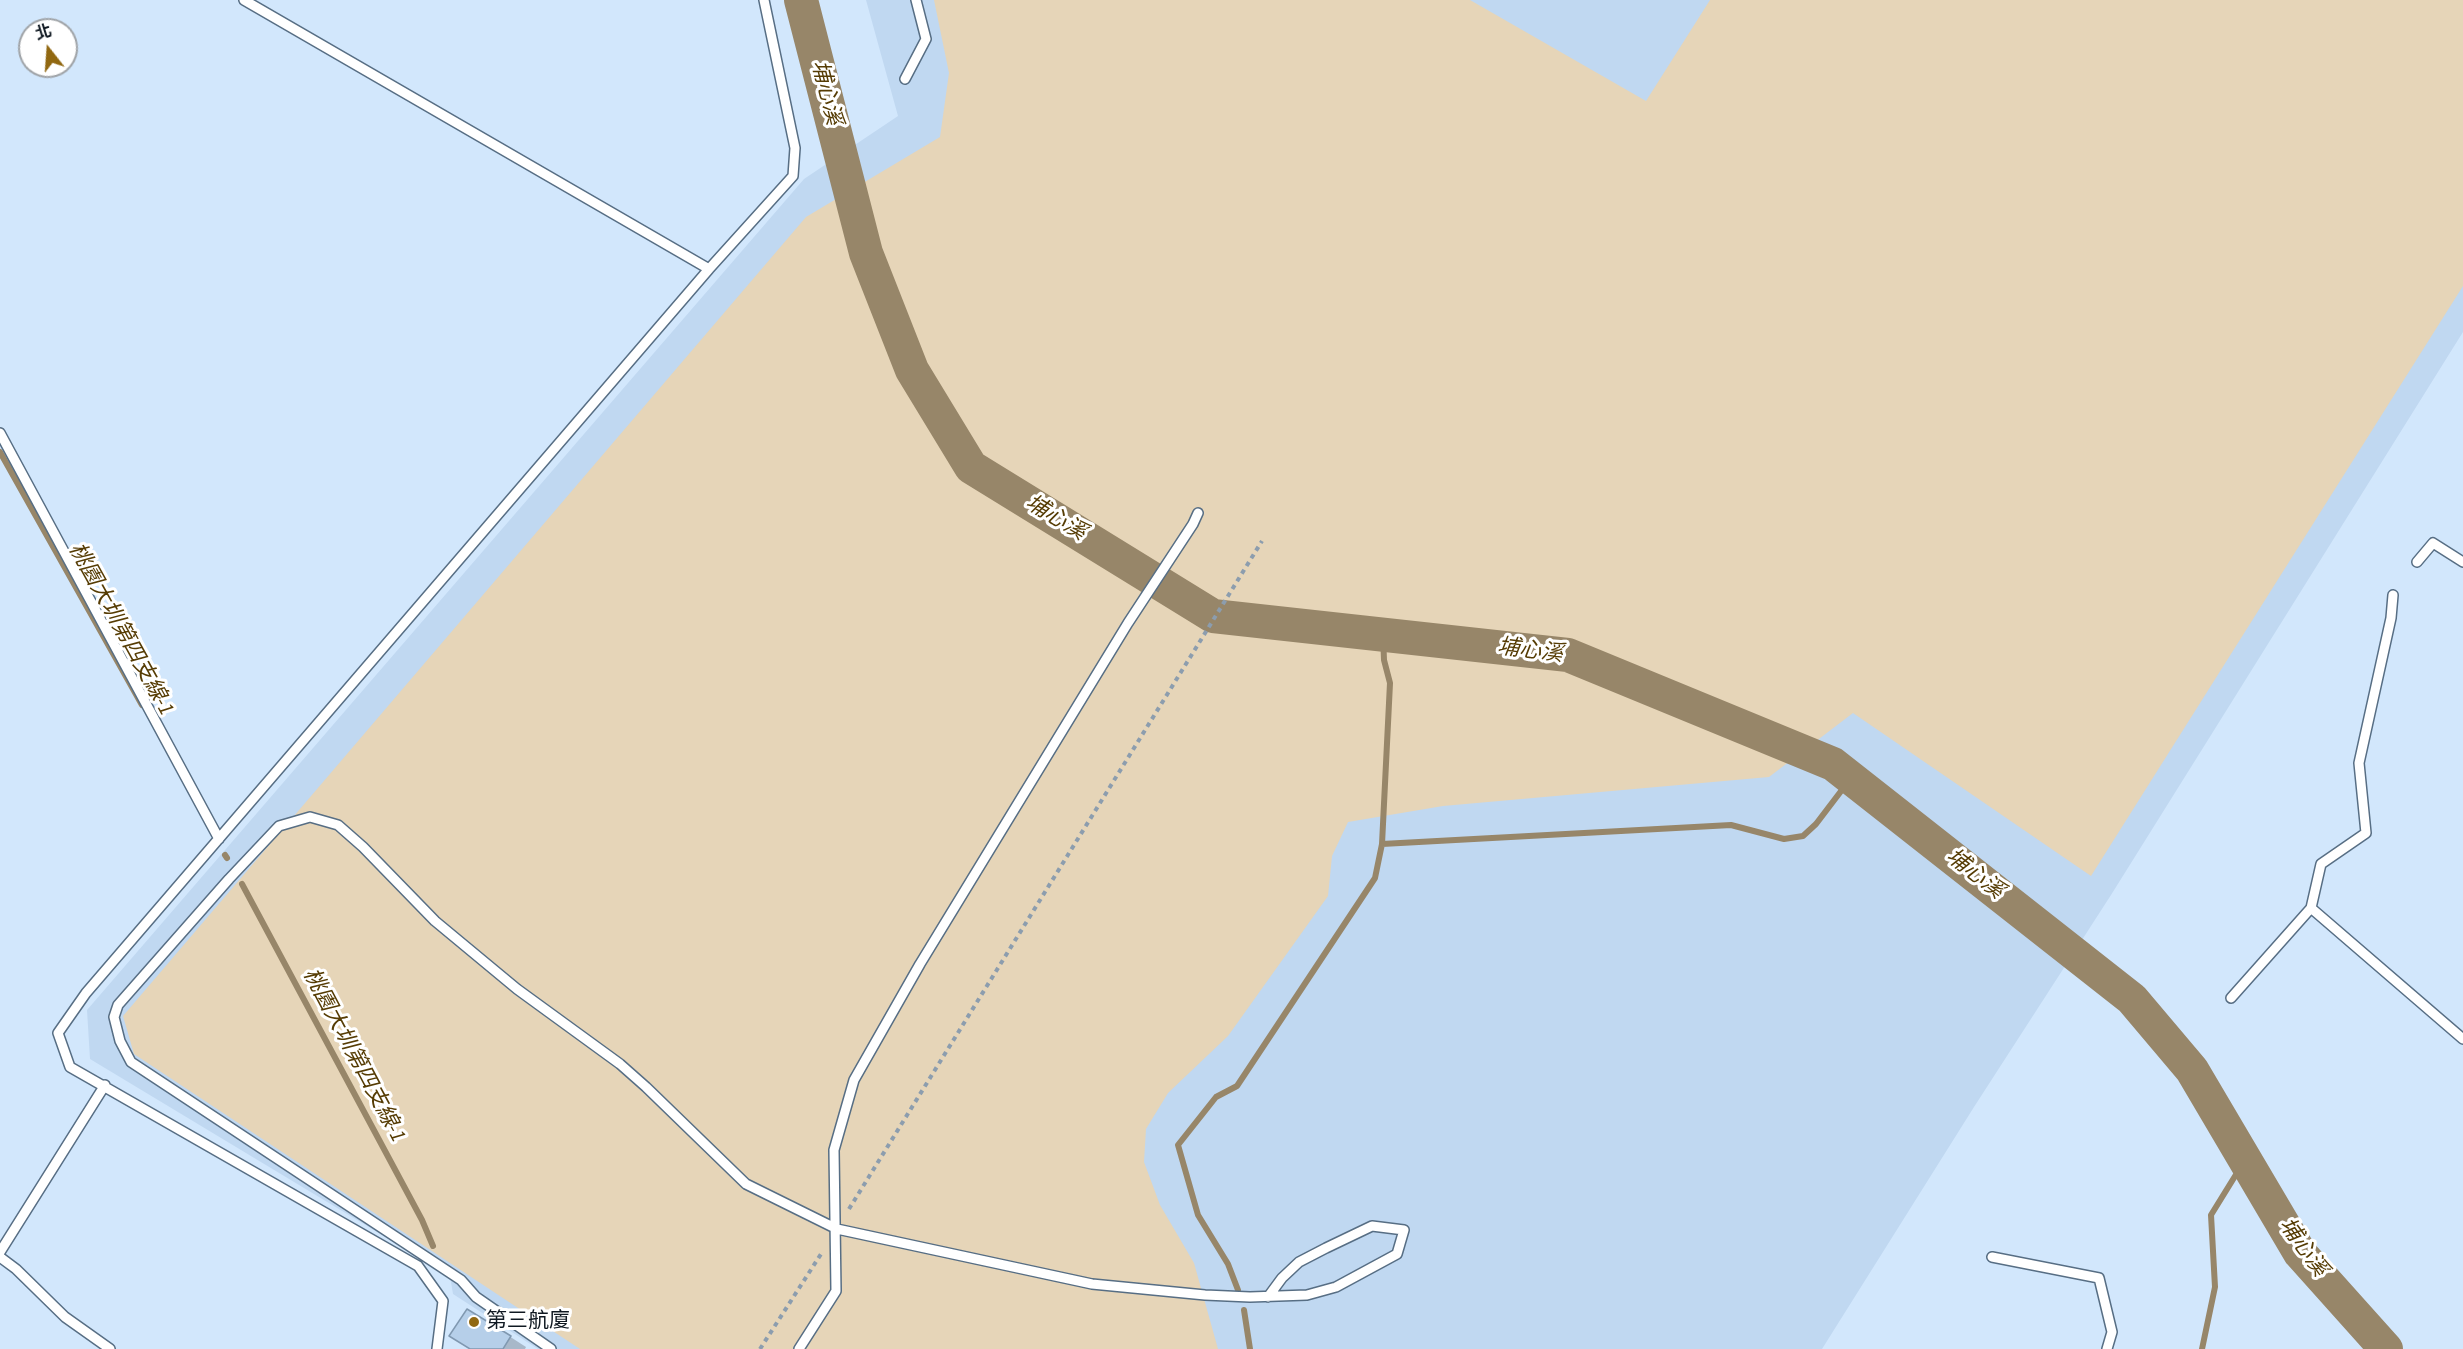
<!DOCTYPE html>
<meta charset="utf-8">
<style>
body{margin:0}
#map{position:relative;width:2463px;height:1349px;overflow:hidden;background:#d2e7fc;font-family:"Source Sans 3","Noto Sans TC",sans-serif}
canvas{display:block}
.north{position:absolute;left:18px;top:18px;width:60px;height:60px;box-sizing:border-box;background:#fff;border:2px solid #9fa3a7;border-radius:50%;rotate:343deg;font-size:16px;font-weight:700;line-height:24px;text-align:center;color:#101922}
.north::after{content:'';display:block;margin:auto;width:21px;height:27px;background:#916811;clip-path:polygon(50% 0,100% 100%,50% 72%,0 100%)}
</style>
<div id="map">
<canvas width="2463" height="1349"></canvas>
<div class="north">北</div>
</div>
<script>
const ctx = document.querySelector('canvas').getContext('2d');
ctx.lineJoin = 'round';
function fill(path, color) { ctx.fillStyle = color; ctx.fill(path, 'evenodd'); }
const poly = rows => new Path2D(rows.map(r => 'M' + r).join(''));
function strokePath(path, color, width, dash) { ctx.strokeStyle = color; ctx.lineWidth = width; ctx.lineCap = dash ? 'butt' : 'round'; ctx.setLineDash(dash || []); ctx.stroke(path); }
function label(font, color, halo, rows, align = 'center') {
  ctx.font = font + ' "Source Sans 3","Noto Sans TC",sans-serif'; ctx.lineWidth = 6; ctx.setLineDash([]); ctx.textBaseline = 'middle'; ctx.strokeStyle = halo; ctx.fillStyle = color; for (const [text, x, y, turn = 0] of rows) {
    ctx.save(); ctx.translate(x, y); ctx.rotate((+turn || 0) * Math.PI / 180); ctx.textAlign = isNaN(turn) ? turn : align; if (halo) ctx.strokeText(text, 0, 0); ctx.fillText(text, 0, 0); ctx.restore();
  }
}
fill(poly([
 [866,0,2463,0,2463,332,2111,895,1974,1107,1822,1349,538,1349,453,1294,450,1276,90,1059,87,1010,804,179,898,116]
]), '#c0d8f1');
fill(poly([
 [934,0,1470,0,1646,101,1710,0,2463,0,2463,286,2091,876,1853,713,1769,777,1443,806,1348,822,1332,856,1328,896,1228,1036,1168,1093,1146,1129,1144,1162,1160,1205,1194,1263,1218,1349,580,1349,134,1054,123,1016,806,217,940,137,949,73]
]), '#e6d5b8');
fill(poly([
 [484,1320,526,1347,525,1349,473,1349]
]), '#0003');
strokePath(poly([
 [0,452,142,705],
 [1382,844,1731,825,1784,839,1803,836,1816,824,1851,778],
 [225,855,227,858],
 [242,884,422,1220,433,1246],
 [1238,1290,1228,1264,1198,1215,1178,1145,1216,1097,1237,1086,1375,878,1382,844,1390,683,1384,660,1383,634],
 [1244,1310,1250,1349],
 [2202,1349,2215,1287,2211,1215,2245,1160]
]), '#978669', 6);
strokePath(poly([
 [801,0,866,253,912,370,971,467,1213,616,1568,655,1833,764,2132,999,2192,1070,2300,1253,2386,1349]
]), '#978669', 34);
const building = poly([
 [467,1309,511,1336,503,1349,470,1349,449,1336,467,1309]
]);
fill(building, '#b6cfe9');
strokePath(building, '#8098b0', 1.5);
const service = poly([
 [244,0,709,269],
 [905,79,926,39,916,0],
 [0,433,219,839],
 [2417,562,2433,543,2463,562],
 [2311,908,2463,1039],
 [2231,998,2311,908,2321,864,2366,833,2359,763,2391,618,2393,595],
 [0,1252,105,1085],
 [0,1257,16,1269,65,1317,110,1349],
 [1992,1257,2099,1278,2112,1332,2107,1349],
 [437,1349,443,1301,418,1266,70,1067,58,1033,86,993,709,269,793,176,795,148,764,0],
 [551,1349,476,1297,461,1280,131,1062,120,1041,114,1017,118,1005,229,879,279,826,310,817,338,825,363,847,435,921,517,989,620,1064,646,1087,746,1184,837,1229,1092,1284,1205,1295,1250,1297,1307,1295,1336,1287,1397,1254,1404,1230,1372,1226,1326,1248,1299,1262,1282,1278,1268,1297],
 [799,1349,836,1291,834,1150,854,1080,920,964,1128,623,1193,524,1198,513]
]);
strokePath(service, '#576e84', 12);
strokePath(poly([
 [849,1209,1262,541],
 [760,1349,821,1254]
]), '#8c9dae', 4, [4.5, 4.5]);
strokePath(service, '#fff', 9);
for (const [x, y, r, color] of [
 [474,1322,6,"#916811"]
]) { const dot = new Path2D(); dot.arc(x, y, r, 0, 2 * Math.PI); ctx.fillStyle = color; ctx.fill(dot); strokePath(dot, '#fff', 2); }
label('21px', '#101922', '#fff', [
 ["第三航廈",486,1322]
], 'left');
label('italic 22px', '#563c04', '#fff', [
 ["埔心溪",825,93,76],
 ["埔心溪",1055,519,31],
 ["桃園大圳第四支線-1",120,630,61],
 ["埔心溪",1530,652,7],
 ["埔心溪",1974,875,38],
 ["桃園大圳第四支線-1",353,1056,62],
 ["埔心溪",2302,1248,54]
]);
</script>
